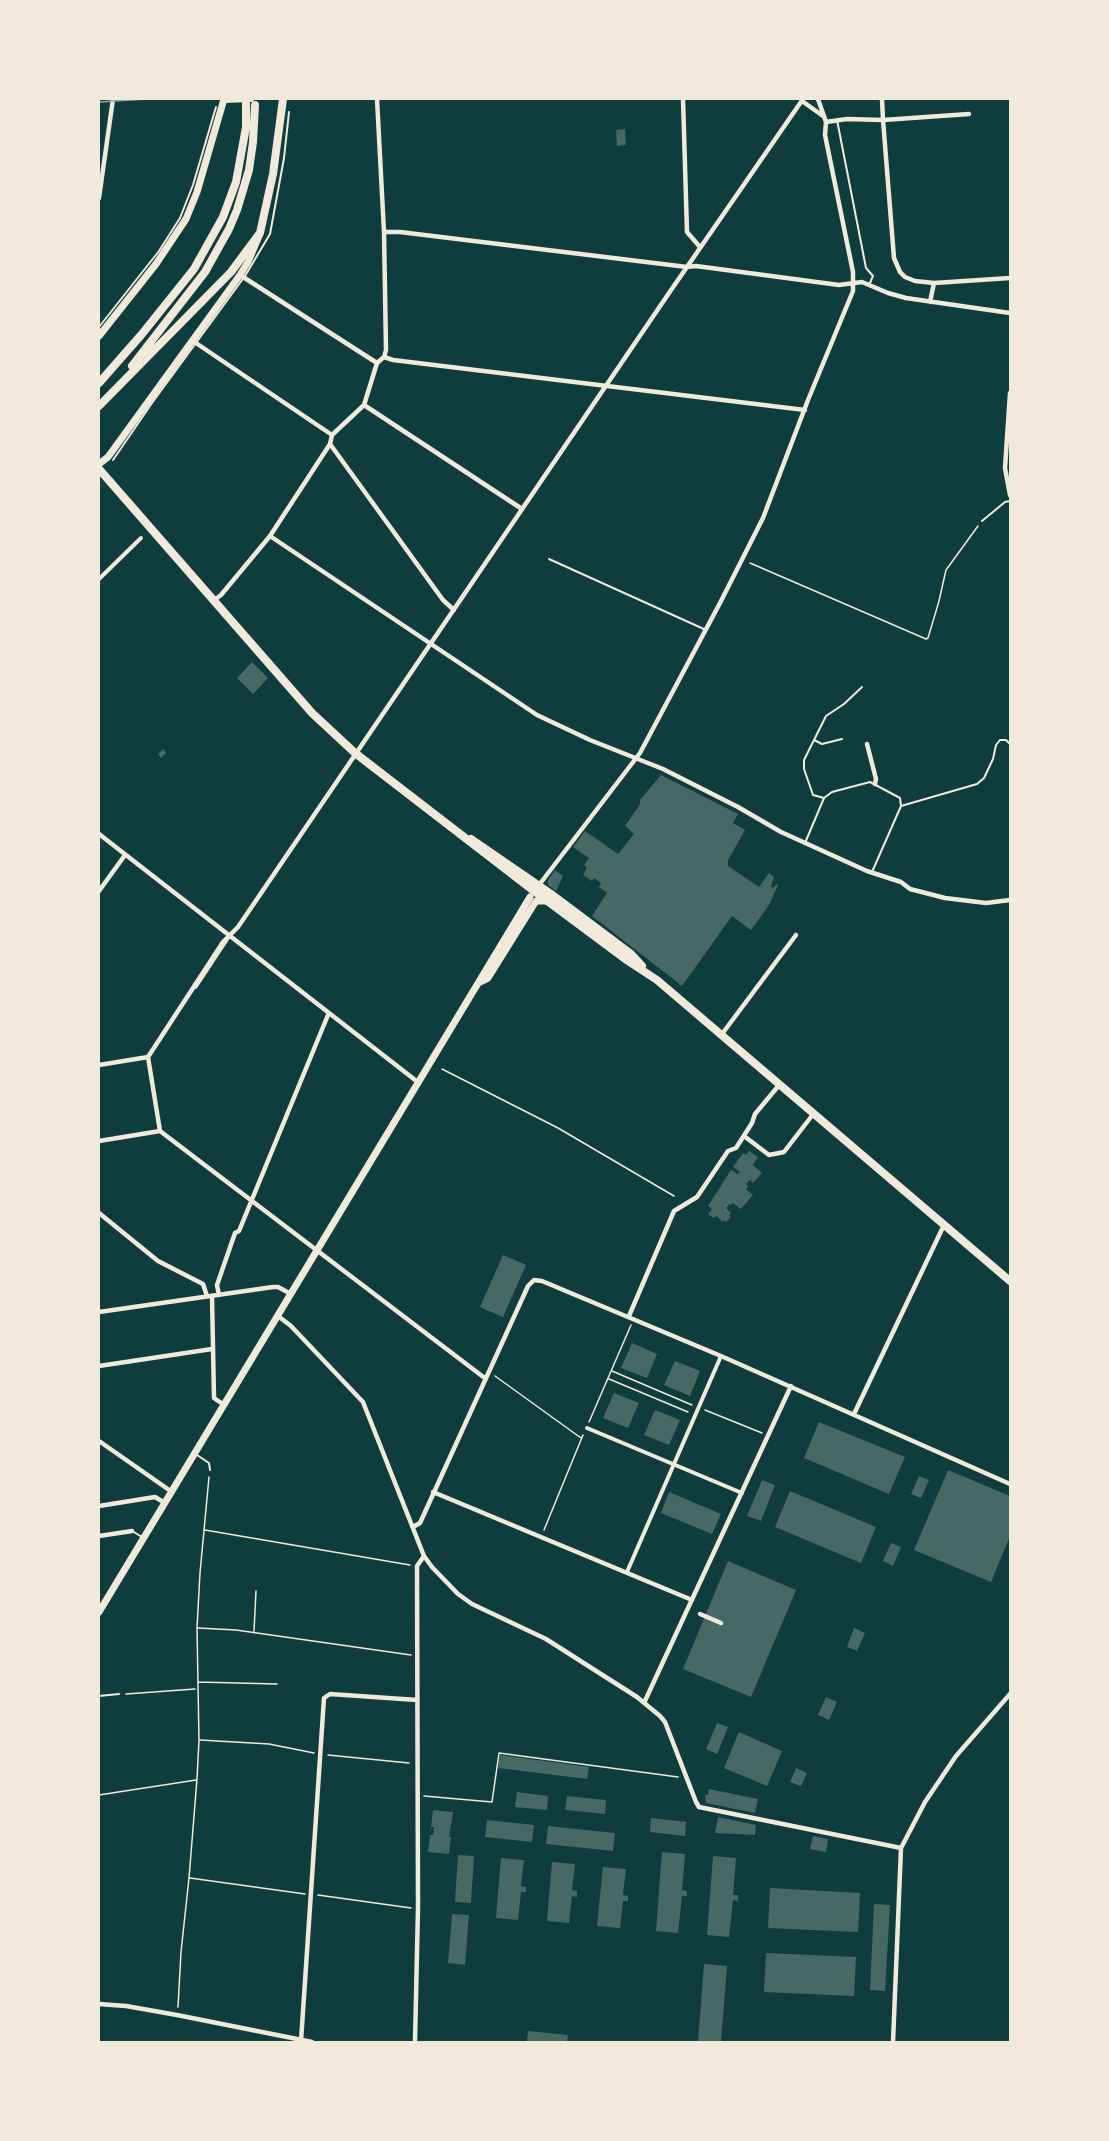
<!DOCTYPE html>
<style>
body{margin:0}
#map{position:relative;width:1109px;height:2141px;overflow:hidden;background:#0f3d3e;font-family:"Open Sans",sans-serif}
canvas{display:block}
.frame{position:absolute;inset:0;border:100px solid #f1e9da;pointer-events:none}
</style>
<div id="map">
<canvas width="1109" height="2141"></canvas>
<div class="frame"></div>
</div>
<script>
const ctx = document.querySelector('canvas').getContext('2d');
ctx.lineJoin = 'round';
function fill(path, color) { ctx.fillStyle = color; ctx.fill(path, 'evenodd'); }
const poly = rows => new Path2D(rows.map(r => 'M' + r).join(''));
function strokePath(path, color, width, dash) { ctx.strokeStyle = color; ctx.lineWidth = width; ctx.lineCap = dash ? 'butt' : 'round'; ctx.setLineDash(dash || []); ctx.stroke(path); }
fill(poly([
 [625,129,626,145,617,146,616,130],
 [252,662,268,678,253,694,237,678],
 [163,749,166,753,161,758,158,754],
 [661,775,738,814,733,823,745,830,728,860,728,866,759,887,769,873,774,877,771,886,773,888,777,884,778,885,769,905,751,930,732,916,682,986,592,916,607,893,599,887,601,883,594,878,592,881,583,875,587,868,584,865,589,858,573,847,585,831,618,854,634,834,625,826,640,804,640,800],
 [555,870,563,876,556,891,548,885,548,880],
 [749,1151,758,1157,753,1165,762,1173,753,1183,750,1180,746,1184,748,1186,746,1189,753,1195,741,1209,733,1203,731,1205,730,1204,726,1208,731,1213,729,1215,731,1217,726,1222,724,1220,723,1222,716,1216,714,1218,708,1214,712,1209,708,1206,731,1170,738,1174,740,1172,733,1167,743,1153,746,1155],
 [503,1255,526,1265,503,1317,480,1307],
 [632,1343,657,1354,647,1378,621,1368],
 [675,1361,700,1371,690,1396,664,1385],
 [614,1393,639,1403,628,1428,603,1418],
 [655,1410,680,1420,669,1445,644,1435],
 [819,1422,905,1457,889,1494,804,1458],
 [948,1470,1010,1496,1010,1536,991,1582,914,1550],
 [919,1476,929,1480,921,1498,911,1494],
 [762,1480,775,1485,761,1521,747,1516],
 [790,1491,876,1527,861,1563,775,1527],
 [669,1492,721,1514,712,1534,661,1513],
 [891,1543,901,1547,893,1566,883,1561],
 [728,1561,796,1590,751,1697,683,1669],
 [854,1628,865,1633,857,1651,847,1647],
 [826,1697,837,1702,829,1720,818,1715],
 [717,1723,728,1727,717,1754,706,1749],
 [739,1732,782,1751,767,1786,724,1768],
 [500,1755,589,1767,587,1779,498,1768],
 [796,1768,807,1773,801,1786,790,1782],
 [709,1789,758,1799,755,1813,706,1803,705,1795,708,1795],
 [517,1792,548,1796,547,1810,515,1807],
 [567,1796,606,1800,605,1814,565,1810],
 [433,1810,453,1812,449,1837,451,1837,449,1854,428,1852,430,1835,433,1835,434,1827,431,1827],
 [718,1817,756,1825,755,1835,715,1833],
 [651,1818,686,1822,685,1836,650,1832],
 [487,1820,534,1825,532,1842,485,1837],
 [548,1826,615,1833,613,1851,546,1844],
 [813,1836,828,1839,826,1852,810,1849],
 [662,1852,685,1854,682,1890,687,1891,687,1896,682,1896,678,1933,656,1931],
 [458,1855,474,1856,471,1903,455,1902],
 [713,1856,736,1858,733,1895,738,1895,738,1901,733,1900,729,1937,707,1935],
 [501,1858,524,1860,521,1886,526,1887,526,1892,521,1892,518,1920,496,1918],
 [552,1862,575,1864,572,1890,577,1891,577,1897,572,1896,569,1923,547,1921],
 [603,1867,626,1869,623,1895,628,1896,628,1901,623,1901,620,1928,597,1926],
 [770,1888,860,1893,858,1932,768,1928],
 [874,1904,890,1905,885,1991,870,1990],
 [452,1914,469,1915,465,1965,448,1963],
 [766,1953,856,1957,854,1996,764,1992],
 [704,1964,727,1966,721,2042,698,2042],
 [528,2031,568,2035,567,2042,527,2042]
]), '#486865');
strokePath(poly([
 [750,563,926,639,928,638,939,601,946,570,978,526],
 [442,1069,558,1128,674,1196],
 [612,1371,692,1405],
 [495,1376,581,1438],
 [609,1379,688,1412],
 [705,1410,762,1433],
 [589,1422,631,1325],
 [205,1530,410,1565],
 [544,1530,583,1435],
 [198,1628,236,1630,411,1655],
 [254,1631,256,1591],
 [198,1682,277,1684],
 [126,1694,195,1689],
 [200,1740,269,1744,314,1753],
 [328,1755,409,1763],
 [99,1795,196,1780],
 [424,1796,492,1802,499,1753,678,1777],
 [190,1878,305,1894],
 [318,1895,411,1908],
 [178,2007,181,1952,189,1878,197,1779,199,1740,197,1628,200,1573,209,1477]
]), '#f1e9da', 1.5);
strokePath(poly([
 [837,120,866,268,873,276,869,285],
 [99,327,159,251,180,218,193,185,216,107],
 [113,460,152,403,245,276,270,234,284,158,289,112],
 [982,521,1005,502,1010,501],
 [549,559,706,630],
 [814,740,822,744,842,739],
 [824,798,813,795,804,769,804,760,826,716,844,704,862,687],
 [805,843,824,798,832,792,870,782,900,798,901,806],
 [872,872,901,806,977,784,984,778,993,759,996,745,1000,740,1006,740,1010,744],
 [196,988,229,938],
 [197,1455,209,1463,210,1470],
 [132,1531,142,1537],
 [99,1696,119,1694]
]), '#f1e9da', 2);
strokePath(poly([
 [99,579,141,538],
 [587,1428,742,1493],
 [627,1572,721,1356]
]), '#f1e9da', 4);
strokePath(poly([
 [683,99,687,232,700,247],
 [882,99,883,120,969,114],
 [802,101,823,116],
 [826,122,847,119,883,120,894,258,900,272,905,277,915,281,934,283],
 [99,198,113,99],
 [384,232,400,232,687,267,696,266,839,285,862,282,888,293,906,298,1010,313],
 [240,275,377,363],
 [930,302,934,283,1010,278],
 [193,341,332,435],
 [384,357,393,360,805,410],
 [1010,393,1005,468,1010,495],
 [364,405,522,509],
 [330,444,443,600,454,610],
 [270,536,537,715,590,740,663,769,738,807,781,832,867,871,901,882,910,889,945,898,986,903,1010,900],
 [213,601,221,595,270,536,330,444,332,435,364,405,377,363,384,357,386,350,384,232,377,99],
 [867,744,876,779,875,784],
 [99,834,419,1083],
 [539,885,640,753,720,603,763,518,808,400,853,291,853,272,825,135,826,122,818,99],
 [99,891,125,855],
 [722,1034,796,935],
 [148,1057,223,942,238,927,669,293,803,99],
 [148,1057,160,1131],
 [99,1065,148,1057],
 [160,1131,486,1379],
 [744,1136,769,1155,784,1152,814,1113],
 [99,1141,160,1131],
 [99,1213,158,1261,203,1284,207,1296],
 [219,1295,217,1285,235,1233,239,1231,328,1015],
 [212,1296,214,1398,224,1405],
 [99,1312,273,1287,278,1287,291,1294],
 [278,1316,291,1326,363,1402,424,1556,432,1567,458,1594,472,1604,546,1639,637,1697,660,1716,665,1722,696,1802,699,1807,901,1848],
 [629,1316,674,1211,697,1197,728,1151,736,1148,752,1123,755,1114,780,1084],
 [99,1366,212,1349],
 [854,1414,944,1225],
 [99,1441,172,1492],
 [433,1492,692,1600],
 [99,1506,155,1497,165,1503],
 [413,1527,420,1523,528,1286,534,1280,542,1281,721,1356,1010,1484],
 [99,1536,132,1531],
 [700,1614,721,1623],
 [644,1703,791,1386],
 [99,2004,126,2006,177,2015,312,2042],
 [301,2041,324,1698,330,1694,417,1700],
 [415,2042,418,1907,417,1566,424,1556],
 [893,2042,901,1848,925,1802,956,1756,1010,1694]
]), '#f1e9da', 4.5);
strokePath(poly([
 [224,100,251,99]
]), '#f1e9da', 6);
strokePath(poly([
 [99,336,156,264,186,219,197,192,224,99],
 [99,464,108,457,240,275,248,262,259,236],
 [552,900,575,916],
 [480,982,488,978,536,901,546,901],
 [99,1612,530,897]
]), '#f1e9da', 7);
strokePath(poly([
 [132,366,205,272,229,229,237,210,249,170,253,142,255,105],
 [99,383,142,334,194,269,223,217,236,182,246,127,246,104],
 [99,406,231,272,260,233,273,174,283,99],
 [99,469,312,713,355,753,534,891,628,961,657,980,1010,1281],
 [471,839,551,894,631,954,642,966]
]), '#f1e9da', 8);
strokePath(poly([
 [99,102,147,99]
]), '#97a49c', 1.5);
</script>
